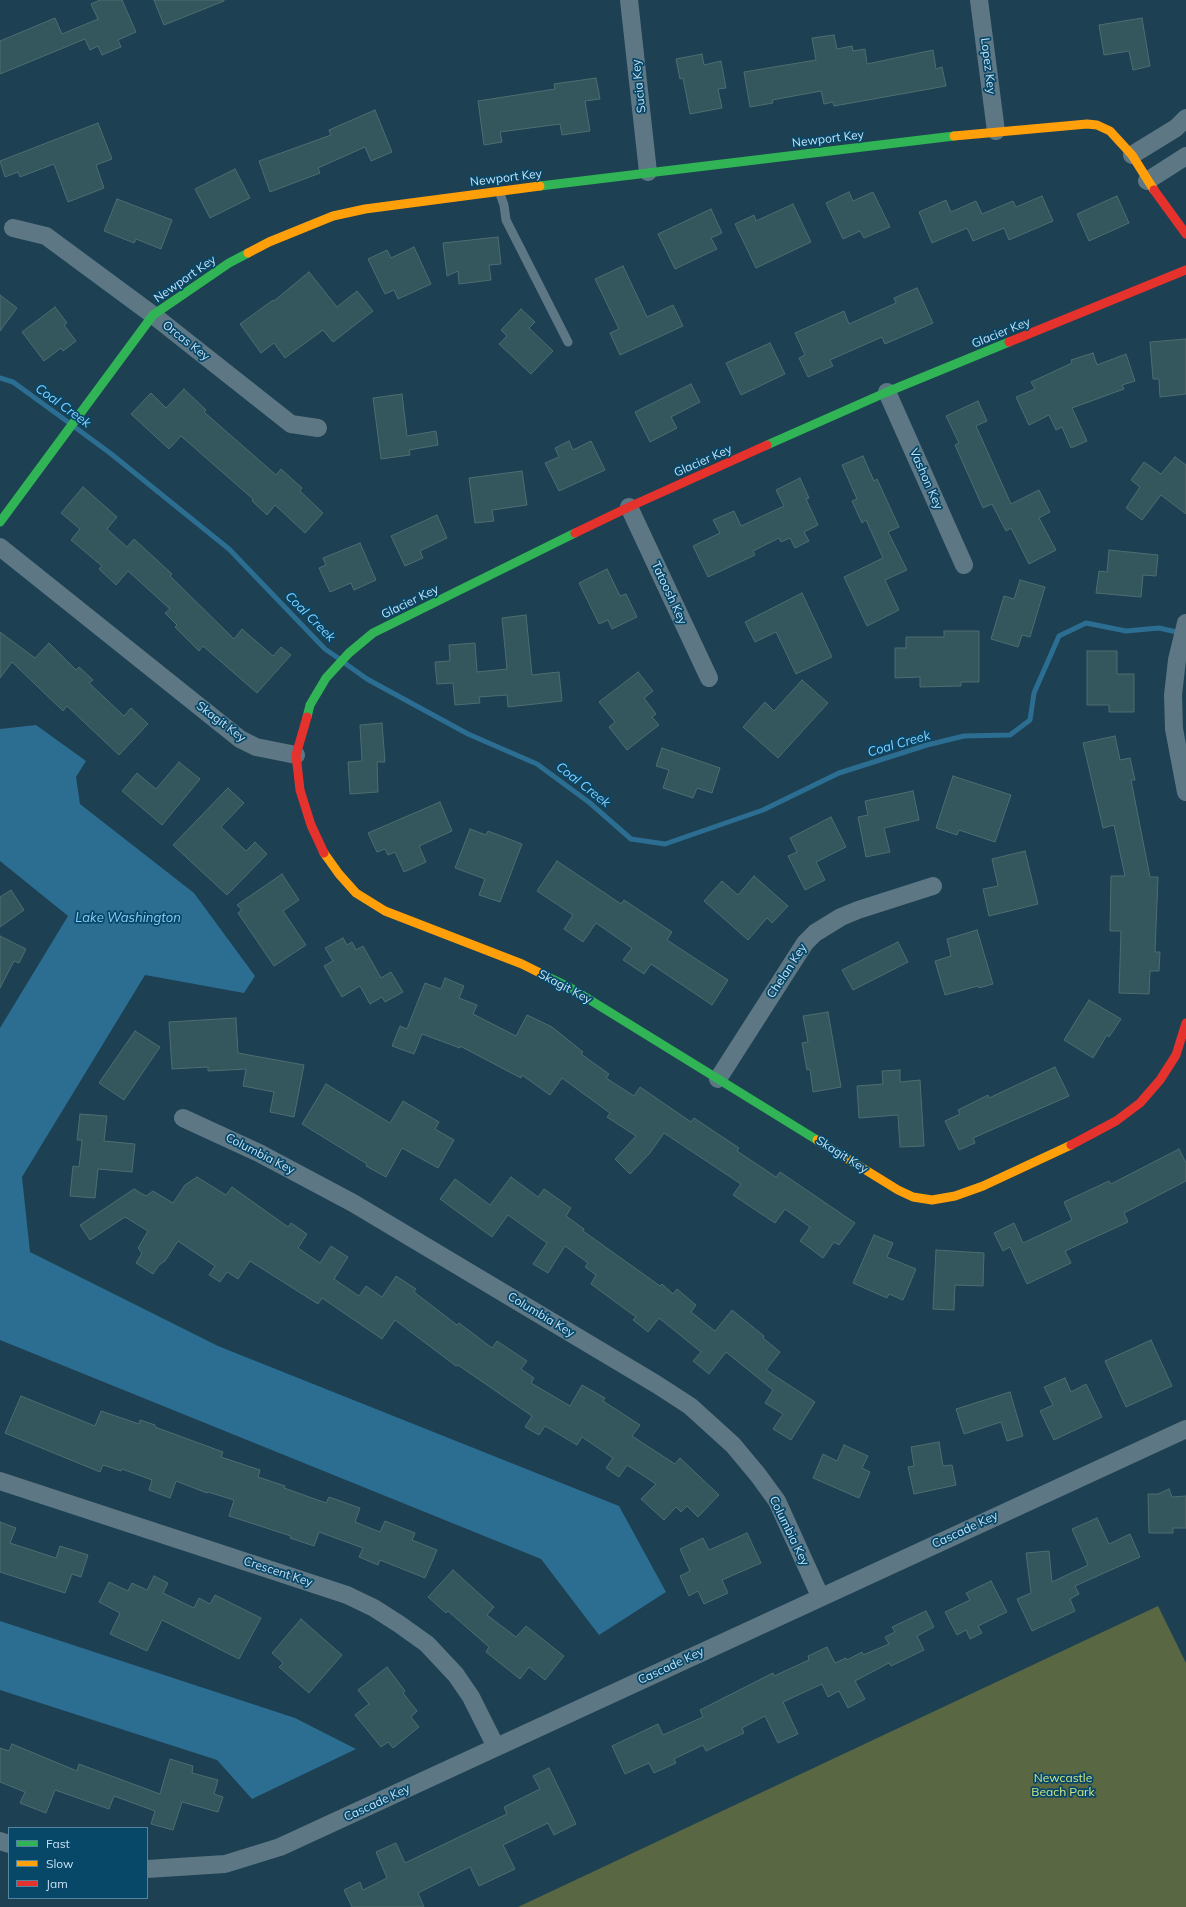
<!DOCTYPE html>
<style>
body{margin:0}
#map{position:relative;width:1186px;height:1907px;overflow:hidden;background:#1d4052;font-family:Mulish,sans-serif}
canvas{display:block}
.legend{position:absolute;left:8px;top:1827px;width:140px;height:72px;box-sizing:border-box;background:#074768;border:1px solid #5385a0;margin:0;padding:5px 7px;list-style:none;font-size:12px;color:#c5e1f4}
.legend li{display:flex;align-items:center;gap:8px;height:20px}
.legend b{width:20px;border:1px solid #5385a0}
</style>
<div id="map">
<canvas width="1186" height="1907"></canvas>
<ul class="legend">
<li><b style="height:5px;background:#30b455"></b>Fast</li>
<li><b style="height:5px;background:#ff9f0a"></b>Slow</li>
<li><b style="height:5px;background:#e5322d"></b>Jam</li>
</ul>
</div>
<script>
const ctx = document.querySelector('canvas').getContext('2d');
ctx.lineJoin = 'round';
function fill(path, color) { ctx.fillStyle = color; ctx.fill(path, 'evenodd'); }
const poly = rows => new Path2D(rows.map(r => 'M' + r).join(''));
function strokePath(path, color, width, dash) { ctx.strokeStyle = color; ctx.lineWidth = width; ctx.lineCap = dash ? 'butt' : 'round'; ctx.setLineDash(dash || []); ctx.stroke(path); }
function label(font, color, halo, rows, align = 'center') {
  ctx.font = font + ' Mulish,sans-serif'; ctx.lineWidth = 3.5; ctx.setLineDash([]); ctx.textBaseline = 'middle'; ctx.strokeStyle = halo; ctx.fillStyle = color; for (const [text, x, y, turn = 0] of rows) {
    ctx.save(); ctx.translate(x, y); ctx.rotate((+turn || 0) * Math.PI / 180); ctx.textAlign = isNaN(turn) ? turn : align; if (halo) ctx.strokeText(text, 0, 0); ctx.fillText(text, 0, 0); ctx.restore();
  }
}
fill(poly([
 [1158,1606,1186,1663,1186,1907,518,1907]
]), '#5a6743');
fill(poly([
 [36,725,86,761,76,777,80,804,194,893,255,976,244,993,145,975,22,1177,30,1252,218,1346,619,1506,666,1592,599,1635,541,1559,0,1340,0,1028,68,916,0,861,0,729],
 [0,1621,295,1718,356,1749,252,1799,217,1760,0,1690]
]), '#2c6d92');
strokePath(poly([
 [0,378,13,382,68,422],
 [76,428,110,453,229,549,325,649,338,658],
 [346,664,367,679,468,734,537,764,590,803,631,839,665,844,763,810,839,773,927,745,964,736,1010,735,1030,720,1034,693,1059,636,1086,623,1126,631,1159,628,1181,633]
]), '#2c6d92', 5);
const building = poly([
 [100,0,122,0,136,32,118,40,121,47,102,55,98,46,90,50,85,39,0,74,0,41,55,18,62,34,98,19,91,4,100,0],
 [154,0,224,0,224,1,164,25,154,0],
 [1142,18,1150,66,1133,70,1129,51,1104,55,1099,25,1142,18],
 [834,35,837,49,852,46,853,51,865,49,867,64,933,50,936,69,942,67,946,86,834,106,833,102,824,104,821,91,772,100,773,103,750,107,744,72,816,60,812,38,834,35],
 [702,54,704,65,721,61,726,88,718,89,722,108,690,114,683,78,680,79,676,59,702,54],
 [596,78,600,99,585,101,590,131,562,135,560,124,500,132,502,142,484,145,478,101,555,89,554,84,596,78],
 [375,110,392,152,371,161,365,147,318,168,320,173,270,192,259,161,331,135,329,130,375,110],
 [98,123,112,159,96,165,104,188,68,202,54,164,20,177,18,172,5,177,0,161,98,123],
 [235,169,250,198,210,218,195,189,235,169],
 [849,192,853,201,873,192,890,227,864,238,860,231,843,239,826,203,849,192],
 [1042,196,1053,221,1009,240,1004,228,973,241,967,228,932,243,919,212,946,200,951,212,976,201,982,214,1013,201,1016,207,1042,196],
 [1117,196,1129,223,1089,241,1077,214,1117,196],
 [117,199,172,220,161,249,136,239,134,243,104,231,117,199],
 [793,204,811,242,756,268,735,224,754,215,756,221,793,204],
 [711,209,722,233,711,238,717,249,675,269,658,234,711,209],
 [498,237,501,264,489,265,491,280,459,284,458,271,447,276,443,243,498,237],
 [414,247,431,284,398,299,394,290,385,294,368,259,387,250,391,258,414,247],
 [623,266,647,317,673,305,683,326,620,355,610,333,619,329,595,279,623,266],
 [309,272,337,307,357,291,373,311,333,342,323,330,285,358,274,343,261,353,240,324,273,300,274,301,309,272],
 [917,288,933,323,885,344,882,337,830,360,833,366,808,377,799,358,805,355,795,333,844,311,849,324,896,303,894,298,917,288],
 [0,295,17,308,0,331,0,295],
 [55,307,67,323,64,325,76,341,63,351,61,348,44,361,22,332,55,307],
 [521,309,535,322,529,328,553,351,531,374,499,344,507,336,501,330,521,309],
 [1186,339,1186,394,1160,397,1159,379,1153,379,1150,342,1186,339],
 [770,343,785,374,741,395,726,363,770,343],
 [1093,353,1097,365,1126,354,1135,381,1122,385,1124,389,1072,408,1087,441,1071,448,1062,427,1056,430,1049,415,1029,425,1016,397,1035,389,1031,382,1072,363,1071,360,1093,353],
 [691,384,700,402,671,417,677,428,650,442,635,412,691,384],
 [184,389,206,410,204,412,276,475,281,469,302,488,300,491,323,513,305,533,275,505,267,515,252,501,253,499,181,436,169,449,131,414,151,393,166,408,184,389],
 [402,394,407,436,436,431,438,445,409,450,410,455,381,459,373,398,402,394],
 [978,401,987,421,976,426,1011,504,1039,490,1050,512,1039,518,1056,550,1029,564,1011,528,1006,531,992,504,983,508,955,445,959,443,946,416,978,401],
 [569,441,573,450,591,441,605,470,559,491,545,463,559,457,555,448,569,441],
 [863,456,874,481,877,479,899,527,888,532,907,570,885,580,899,610,867,626,844,577,883,558,866,520,862,523,852,501,857,499,842,465,863,456],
 [1175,457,1186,465,1186,514,1161,495,1142,520,1126,508,1140,487,1131,480,1144,462,1161,474,1175,457],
 [522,471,527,505,492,510,494,521,475,523,469,478,522,471],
 [800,478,809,498,806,499,818,525,804,532,809,541,795,548,790,538,781,542,779,538,753,551,755,555,708,577,693,546,720,533,713,520,734,511,741,526,784,506,776,490,800,478],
 [83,487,117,517,107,529,127,547,134,539,172,574,170,576,234,639,242,629,273,656,281,647,291,655,257,693,203,646,199,651,175,627,177,625,165,613,170,609,128,571,116,585,99,569,102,566,71,540,80,529,61,513,83,487],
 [437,515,447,538,420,551,423,558,405,566,391,536,437,515],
 [360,543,376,580,354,590,351,583,330,592,319,568,326,565,323,558,360,543],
 [1109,550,1158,555,1156,576,1143,575,1141,597,1096,593,1099,571,1107,572,1109,550],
 [607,569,620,596,626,594,637,617,612,629,608,620,599,624,579,583,607,569],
 [1020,580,1045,587,1030,637,1022,635,1018,647,991,639,1004,596,1014,599,1020,580],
 [802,593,832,657,796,674,776,632,755,642,745,622,802,593],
 [526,615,532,675,559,672,562,701,508,707,507,695,479,697,480,703,455,705,453,683,437,684,435,662,450,661,449,645,475,643,477,672,507,669,502,618,526,615],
 [944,631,979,631,979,682,961,682,961,686,920,687,920,677,895,678,895,648,906,648,906,637,944,637,944,631],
 [0,632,35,658,49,643,76,670,79,667,93,680,89,683,124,716,131,708,148,724,119,755,67,706,63,711,12,662,0,678,0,632],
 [1087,651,1117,651,1117,674,1134,674,1134,712,1109,712,1109,705,1087,705,1087,651],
 [638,672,653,691,644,698,656,714,652,717,659,725,627,750,609,727,615,722,599,702,638,672],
 [802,680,828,703,778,758,743,727,765,702,774,711,802,680],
 [382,723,385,762,377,762,378,792,350,794,348,762,362,761,360,725,382,723],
 [1115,736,1120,760,1130,758,1135,780,1131,780,1150,877,1158,877,1155,952,1160,952,1159,971,1150,971,1149,994,1119,993,1121,931,1110,931,1111,876,1125,876,1114,825,1103,828,1083,743,1115,736],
 [662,748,720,768,712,793,697,788,693,798,663,788,669,770,656,766,662,748],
 [179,762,200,779,162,825,122,791,137,773,156,789,179,762],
 [953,776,1011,795,995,842,959,830,957,835,936,828,953,776],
 [228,788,244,803,221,827,246,851,255,842,267,854,227,895,173,845,228,788],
 [913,791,919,820,884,828,890,852,866,857,858,817,868,815,865,801,913,791],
 [440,802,452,831,419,846,426,862,404,872,395,852,388,855,385,849,377,852,368,833,440,802],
 [831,817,846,847,816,862,825,880,805,890,788,856,797,852,790,838,831,817],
 [470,829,486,835,488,831,522,844,500,902,479,895,485,879,455,868,470,829],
 [1025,851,1038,904,989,916,983,889,998,886,992,859,1025,851],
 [557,861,621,904,624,900,672,932,667,940,728,980,712,1005,651,964,644,974,623,960,632,948,596,923,583,942,564,929,573,915,537,891,557,861],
 [282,874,299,900,283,911,306,945,274,966,238,913,242,910,237,905,282,874],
 [754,876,788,906,772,923,767,918,748,940,704,901,722,881,738,895,754,876],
 [11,890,24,910,0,927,0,897,11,890],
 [977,930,993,984,979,988,978,986,945,995,935,961,951,956,947,939,977,930],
 [0,936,26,949,19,963,14,961,0,988,0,936],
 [343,938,347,945,352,942,356,950,363,946,381,978,391,972,403,992,385,1002,382,997,370,1004,360,986,342,997,324,966,333,961,325,948,343,938],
 [898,942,908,962,853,990,842,970,898,942],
 [445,978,464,986,459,998,477,1005,473,1014,516,1036,527,1015,552,1027,583,1052,581,1054,609,1074,606,1078,634,1096,640,1087,691,1122,694,1118,739,1148,737,1151,776,1177,780,1172,855,1223,839,1245,834,1242,823,1258,800,1241,810,1227,785,1209,775,1223,733,1195,741,1184,664,1133,650,1153,630,1174,615,1159,636,1136,607,1117,610,1113,562,1078,550,1095,522,1075,521,1078,460,1046,460,1048,422,1034,414,1054,392,1046,400,1026,407,1029,425,983,441,989,445,978],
 [1089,1000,1121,1019,1109,1037,1107,1035,1093,1058,1064,1040,1089,1000],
 [828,1012,841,1087,813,1092,810,1069,807,1070,802,1043,808,1042,803,1016,828,1012],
 [236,1018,238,1053,304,1065,294,1117,270,1112,274,1092,243,1086,246,1069,208,1071,208,1067,172,1069,169,1022,236,1018],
 [135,1031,160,1047,124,1100,99,1083,135,1031],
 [1055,1067,1069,1096,973,1138,975,1143,959,1150,945,1121,960,1114,958,1110,988,1095,989,1098,1055,1067],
 [900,1070,900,1082,920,1080,924,1146,900,1147,898,1115,859,1118,857,1086,883,1084,882,1071,900,1070],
 [326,1084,390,1123,403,1101,439,1122,435,1129,454,1140,438,1168,402,1148,386,1177,366,1166,367,1164,302,1124,326,1084],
 [80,1114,107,1116,104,1141,135,1144,132,1172,98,1169,95,1198,70,1196,73,1166,79,1167,82,1140,77,1140,80,1114],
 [1179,1149,1186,1163,1186,1181,1124,1213,1128,1222,1065,1251,1071,1263,1027,1284,1010,1247,1003,1251,994,1233,1014,1223,1023,1243,1072,1220,1064,1202,1109,1181,1111,1184,1179,1149],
 [197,1177,226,1195,232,1187,288,1227,291,1223,307,1234,298,1248,320,1263,331,1246,348,1257,334,1279,359,1296,366,1286,382,1297,396,1276,416,1289,414,1292,457,1325,459,1323,492,1348,497,1341,527,1361,521,1369,534,1378,531,1383,570,1406,582,1385,605,1398,603,1401,640,1425,632,1436,675,1464,680,1458,719,1495,698,1517,687,1506,681,1512,676,1507,664,1520,641,1499,656,1484,627,1465,619,1477,606,1468,613,1458,582,1437,577,1445,545,1426,539,1435,525,1427,532,1416,458,1365,456,1366,395,1320,382,1339,322,1298,318,1304,250,1261,238,1279,227,1272,220,1282,209,1275,215,1266,178,1241,165,1261,159,1265,153,1274,136,1263,142,1253,138,1248,148,1231,125,1217,90,1240,80,1225,134,1189,146,1196,153,1191,173,1203,185,1185,197,1177],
 [511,1177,538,1197,544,1189,571,1208,566,1216,584,1229,583,1231,660,1286,662,1284,673,1294,677,1289,696,1305,691,1312,715,1331,732,1310,764,1336,763,1338,780,1352,766,1370,815,1402,791,1440,773,1429,783,1414,765,1403,773,1390,726,1352,709,1374,693,1361,701,1352,659,1318,648,1332,633,1320,636,1317,591,1284,596,1275,585,1267,588,1263,565,1246,548,1273,533,1264,547,1243,508,1215,492,1237,440,1199,455,1179,490,1205,511,1177],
 [874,1235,893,1243,887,1257,916,1269,903,1300,889,1294,887,1298,853,1283,874,1235],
 [936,1250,984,1253,983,1286,955,1285,954,1310,933,1309,936,1250],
 [1151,1340,1172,1386,1126,1407,1105,1361,1151,1340],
 [1065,1378,1071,1392,1086,1384,1102,1417,1054,1440,1040,1411,1053,1405,1044,1387,1065,1378],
 [1010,1392,1023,1436,1007,1441,1001,1422,964,1434,956,1409,1010,1392],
 [21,1396,95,1426,101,1411,139,1424,140,1420,155,1425,155,1427,223,1452,221,1457,260,1470,258,1477,285,1486,284,1488,326,1503,329,1497,360,1508,355,1522,380,1532,385,1521,415,1533,412,1540,437,1550,425,1578,380,1560,378,1565,359,1557,363,1548,319,1532,314,1546,290,1538,291,1536,229,1516,234,1500,208,1492,207,1493,176,1481,170,1498,149,1490,152,1480,122,1469,121,1471,103,1465,100,1472,5,1433,21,1396],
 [939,1442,943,1466,952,1465,956,1485,914,1494,908,1467,914,1466,911,1447,939,1442],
 [844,1445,868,1456,862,1468,870,1472,859,1498,813,1478,823,1454,837,1461,844,1445],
 [1169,1489,1172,1497,1186,1496,1186,1528,1173,1528,1173,1533,1149,1533,1148,1494,1158,1494,1169,1489],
 [1097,1518,1109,1544,1130,1534,1140,1557,1075,1586,1079,1594,1070,1599,1075,1611,1032,1631,1017,1599,1031,1593,1026,1553,1049,1551,1052,1582,1088,1565,1072,1529,1097,1518],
 [0,1522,16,1528,10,1543,56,1558,60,1546,88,1555,81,1577,72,1574,65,1593,0,1572,0,1522],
 [747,1533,761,1563,722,1580,728,1593,704,1604,698,1591,689,1596,680,1576,690,1571,680,1549,703,1538,709,1550,747,1533],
 [453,1570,494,1607,487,1615,516,1637,526,1626,564,1656,545,1680,529,1667,520,1679,486,1652,489,1647,448,1611,446,1613,428,1597,453,1570],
 [154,1576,168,1583,163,1593,194,1608,199,1598,210,1604,215,1595,261,1618,239,1659,162,1620,147,1651,110,1634,120,1613,99,1602,109,1582,128,1591,132,1583,147,1590,154,1576],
 [991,1581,1007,1612,978,1626,982,1633,970,1639,966,1630,957,1635,945,1612,970,1600,966,1593,991,1581],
 [926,1611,934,1627,917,1636,924,1650,891,1666,889,1663,855,1681,865,1699,848,1708,839,1691,828,1697,822,1684,783,1702,798,1734,778,1743,765,1716,742,1728,744,1733,706,1751,703,1745,674,1759,676,1763,654,1773,649,1763,625,1774,612,1746,658,1724,663,1735,703,1717,700,1710,773,1673,774,1676,809,1660,808,1656,827,1647,835,1663,846,1658,847,1660,862,1652,863,1655,889,1644,885,1637,895,1632,892,1627,926,1611],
 [301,1619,342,1655,309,1693,279,1667,283,1663,272,1653,301,1619],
 [387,1667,405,1691,403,1693,417,1711,411,1717,419,1727,393,1748,388,1742,381,1747,355,1715,369,1704,358,1690,387,1667],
 [12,1744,77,1771,79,1764,160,1794,170,1759,193,1766,192,1773,218,1780,214,1794,223,1797,218,1812,182,1802,173,1830,151,1824,155,1811,114,1796,109,1809,55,1790,46,1813,20,1803,25,1792,0,1782,0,1748,9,1751,12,1744],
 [549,1768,576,1824,554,1835,548,1823,503,1845,515,1869,479,1886,470,1867,418,1893,424,1907,352,1907,344,1890,360,1882,363,1890,387,1878,376,1852,396,1843,405,1863,507,1814,504,1807,540,1789,533,1776,549,1768]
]);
fill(building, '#34575d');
strokePath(building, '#4e6d71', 1);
strokePath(poly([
 [499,191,504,205,506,220,568,342]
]), '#5d7785', 9);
strokePath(poly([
 [629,0,648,172],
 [979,0,996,131],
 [1132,155,1176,128,1186,118],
 [1147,181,1186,156],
 [13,228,46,236,153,315,291,424,318,428],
 [887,392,964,565],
 [629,507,709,678],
 [0,547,240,739,256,747,296,755],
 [1186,623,1177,660,1173,695,1174,729,1186,792],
 [718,1079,805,943,815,933,841,917,858,910,933,886],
 [183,1118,259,1153,353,1203,656,1384,690,1406,733,1445,758,1475,777,1501,820,1596],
 [0,1481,347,1595,374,1608,399,1624,427,1644,456,1675,471,1697,496,1747],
 [0,1841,9,1844],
 [147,1869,225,1864,280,1847,1186,1429]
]), '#5d7785', 18);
strokePath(poly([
 [540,186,954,136],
 [767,445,887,392,1009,342],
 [0,522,153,315,229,263,248,253],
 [307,717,310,705,326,678,349,653,373,633,575,533],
 [546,976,569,987,817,1140]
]), '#30b455', 9);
strokePath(poly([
 [954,136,1087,124,1097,125,1110,131,1132,155,1154,190],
 [248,253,269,242,333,216,365,209,540,186],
 [324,853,339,874,356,893,385,911,522,964,546,976],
 [817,1140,898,1190,913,1197,932,1200,955,1196,983,1186,1071,1145]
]), '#ff9f0a', 9);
strokePath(poly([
 [1154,190,1186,234],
 [1009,342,1186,270],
 [575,533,629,507,767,445],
 [307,717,296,755,300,790,311,825,324,853],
 [1071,1145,1116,1121,1140,1103,1160,1080,1176,1055,1186,1023]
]), '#e5322d', 9);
label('12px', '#c5e1f4', '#074768', [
 ["Lopez Key",988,66,83],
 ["Sucia Key",639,86,-96],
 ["Newport Key",828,139,-7],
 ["Newport Key",506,178,-7],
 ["Newport Key",185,279,-35],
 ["Glacier Key",1001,333,-22],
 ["Orcas Key",186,341,38],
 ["Glacier Key",703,461,-24],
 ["Vashon Key",926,479,66],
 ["Tatoosh Key",669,593,65],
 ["Glacier Key",410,602,-26],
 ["Skagit Key",221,722,37],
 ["Chelan Key",787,971,-57],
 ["Skagit Key",565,987,28],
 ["Columbia Key",260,1154,27],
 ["Skagit Key",842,1155,32],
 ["Columbia Key",541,1315,31],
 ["Cascade Key",965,1530,-25],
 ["Columbia Key",789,1531,64],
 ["Crescent Key",278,1572,18],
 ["Cascade Key",671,1666,-25],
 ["Cascade Key",377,1803,-25]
]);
label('12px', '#d3e687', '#074768', [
 ["Newcastle",1063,1778],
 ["Beach Park",1063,1792]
]);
label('italic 13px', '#86cefc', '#074768', [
 ["Coal Creek",63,406,36],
 ["Coal Creek",310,617,45],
 ["Coal Creek",899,744,-16],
 ["Coal Creek",583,785,38],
 ["Lake Washington",128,918]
]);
</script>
